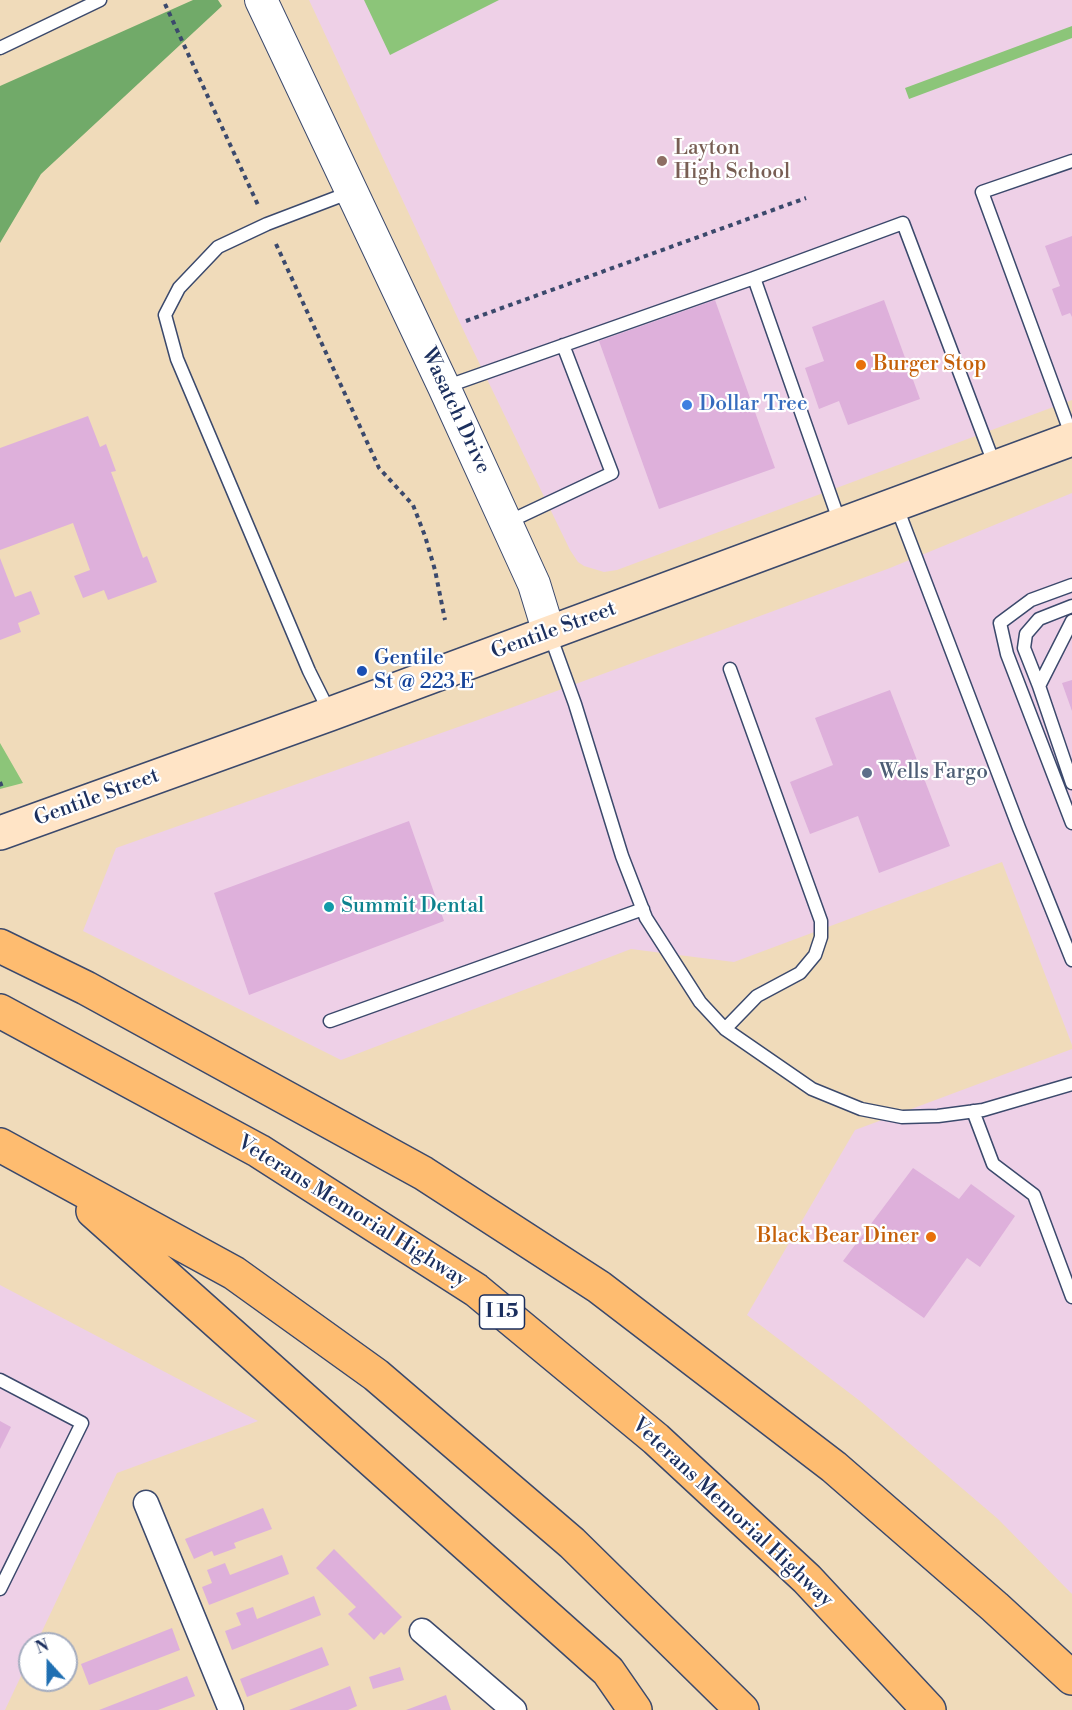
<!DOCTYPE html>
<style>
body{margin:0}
#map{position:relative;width:1072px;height:1710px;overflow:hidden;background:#f0dbba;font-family:"Libre Bodoni",serif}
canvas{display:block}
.north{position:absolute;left:18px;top:1632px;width:60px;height:60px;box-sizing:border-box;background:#fff;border:2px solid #a4acbf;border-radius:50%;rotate:339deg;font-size:16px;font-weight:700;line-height:24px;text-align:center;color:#1b2f5e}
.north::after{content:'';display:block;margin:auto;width:21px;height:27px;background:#1f6fb2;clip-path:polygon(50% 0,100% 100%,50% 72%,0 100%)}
</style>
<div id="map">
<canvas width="1072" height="1710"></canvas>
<div class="north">N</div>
</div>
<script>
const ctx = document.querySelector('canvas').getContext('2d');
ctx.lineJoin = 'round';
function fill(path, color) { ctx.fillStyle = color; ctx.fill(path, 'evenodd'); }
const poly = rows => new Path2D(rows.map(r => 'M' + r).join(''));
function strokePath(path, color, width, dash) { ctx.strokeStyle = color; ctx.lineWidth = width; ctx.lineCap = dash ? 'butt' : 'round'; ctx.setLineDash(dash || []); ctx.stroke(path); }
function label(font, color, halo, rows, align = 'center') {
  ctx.font = font + ' "Libre Bodoni",serif'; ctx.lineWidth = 4.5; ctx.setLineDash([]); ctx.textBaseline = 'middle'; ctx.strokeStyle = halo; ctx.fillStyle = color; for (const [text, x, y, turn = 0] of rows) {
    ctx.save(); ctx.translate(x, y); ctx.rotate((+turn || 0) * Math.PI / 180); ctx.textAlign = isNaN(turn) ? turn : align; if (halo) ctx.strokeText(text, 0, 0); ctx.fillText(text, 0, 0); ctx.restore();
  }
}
fill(poly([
 [309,0,1072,0,1072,400,617,570,604,572,584,566,578,562,570,550,468,340],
 [1072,493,1072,1045,1002,862,734,962,631,949,341,1060,83,931,116,848,478,720,890,568],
 [1072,1049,1072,1594,998,1519,860,1401,747,1315,855,1130],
 [0,1285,258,1421,117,1473,36,1644,30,1644,30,1657,5,1710,0,1710]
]), '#eed0e7');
fill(poly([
 [364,0,499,0,390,55],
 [1072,26,1072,38,909,99,905,88],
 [0,743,23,783,0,789]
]), '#8cc579');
fill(poly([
 [193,0,218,0,222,6,41,174,0,243,0,86]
]), '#71aa69');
fill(poly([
 [1072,236,1072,317,1070,313,1062,316,1052,289,1060,286,1045,246],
 [715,300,775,468,659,509,599,341],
 [884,300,920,399,848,425,839,401,819,409,805,368,824,361,812,327],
 [88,416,100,447,106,444,116,471,111,472,143,558,147,556,157,582,108,600,104,590,83,598,74,576,90,570,73,523,0,550,0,448],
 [0,558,15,597,31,591,40,614,18,623,21,632,0,640],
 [1072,680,1072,711,1062,683],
 [890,690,950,846,879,873,858,816,810,834,790,782,833,765,815,718],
 [409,821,444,921,249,995,214,893],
 [913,1168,959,1199,971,1184,1015,1216,980,1267,967,1258,924,1318,843,1261],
 [0,1421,11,1427,0,1449],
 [263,1508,272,1529,234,1543,236,1548,214,1556,212,1551,194,1559,185,1539],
 [334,1549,402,1617,384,1635,381,1632,374,1640,348,1614,356,1607,316,1568],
 [282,1555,289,1574,209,1605,202,1587,212,1583,207,1570,225,1563,230,1575],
 [314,1596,321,1615,232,1650,225,1631,241,1625,236,1613,253,1607,257,1619],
 [172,1628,180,1650,89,1685,81,1664],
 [322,1647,329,1665,247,1697,240,1679],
 [400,1667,404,1680,373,1689,369,1677],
 [187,1676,195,1696,158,1710,99,1710],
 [350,1686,357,1706,348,1710,289,1710],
 [446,1695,451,1710,406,1710]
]), '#deb0db');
const service = poly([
 [0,48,100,0],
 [1072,161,982,192,1072,437],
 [445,387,754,278],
 [896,505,1019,828,1072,960],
 [506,523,612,473,563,345],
 [840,523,754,278,903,223,995,466],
 [1072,585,1031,600,1000,623,1007,654,1072,823],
 [1072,621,1039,686,1072,783],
 [550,635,575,704,622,856,646,918,700,1002,725,1029,812,1089,861,1109,902,1117,938,1116,983,1110,1072,1084],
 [1039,686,1024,648,1026,634,1039,619,1072,606],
 [330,713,309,671,177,359,165,315,179,288,218,247,267,224,351,192],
 [330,1021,643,909],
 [725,1029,757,996,800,973,815,955,821,937,821,921,730,669],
 [973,1111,993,1164,1034,1195,1072,1297],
 [0,1380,82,1423,0,1589]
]);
const minor = poly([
 [146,1503,231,1710],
 [422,1631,514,1710]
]);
const tertiary = poly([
 [261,0,444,387,534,584,549,633]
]);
const secondary = poly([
 [0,833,330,714,1072,439]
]);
const motorway = poly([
 [0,946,86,988,423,1173,599,1287,834,1467,995,1607,1072,1678],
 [0,1011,259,1151,476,1290,656,1439,807,1579,929,1710],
 [0,1145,234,1273,376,1375,572,1543,742,1710],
 [93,1211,608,1671,635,1710]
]);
strokePath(service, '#3b496c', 15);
strokePath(minor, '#3b496c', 27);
strokePath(tertiary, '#3b496c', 34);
strokePath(secondary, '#3b496c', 36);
strokePath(motorway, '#3b496c', 36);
strokePath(poly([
 [165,4,258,205],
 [276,244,379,468,413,505,425,536,435,570,445,620],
 [466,321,806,198],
 [0,782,3,790]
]), '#3b496c', 4, [4.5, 4.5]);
strokePath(service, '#fff', 12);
strokePath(minor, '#fff', 24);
strokePath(tertiary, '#fff', 32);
strokePath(secondary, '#ffe4c6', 33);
strokePath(motorway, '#febc70', 33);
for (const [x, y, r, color] of [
 [662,161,6,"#8d6e63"],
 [861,365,6,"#e8710a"],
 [687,405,6,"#3f7fe0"],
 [362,671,6,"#1a4fb4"],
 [867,773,6,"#5c6f8a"],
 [329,907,6,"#0f9aa8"],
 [931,1237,6,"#e8710a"]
]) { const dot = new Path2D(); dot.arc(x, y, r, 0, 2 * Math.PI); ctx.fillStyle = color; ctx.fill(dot); strokePath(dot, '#fff', 2); }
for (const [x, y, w] of [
 [502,1312,45]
]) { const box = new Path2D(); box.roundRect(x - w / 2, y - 17, w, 34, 4.5); ctx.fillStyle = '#fff'; ctx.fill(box); strokePath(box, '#1b2f5e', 1.5); }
label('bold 20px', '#1b2f5e', null, [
 ["I 15",502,1312]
]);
label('21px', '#785e54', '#fff', [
 ["Layton",674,149],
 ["High School",674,173]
], 'left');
label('21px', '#c56008', '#fff', [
 ["Burger Stop",873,365],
 ["Black Bear Diner",919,1237,"right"]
], 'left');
label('21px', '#366cbe', '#fff', [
 ["Dollar Tree",699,405]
], 'left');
label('21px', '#1b2f5e', '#fff', [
 ["Wasatch Drive",455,411,65],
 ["Gentile Street",554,631,-20],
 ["Gentile Street",97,798,-20],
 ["Veterans Memorial Highway",352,1212,32],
 ["Veterans Memorial Highway",732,1513,43]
]);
label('21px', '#164399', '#fff', [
 ["Gentile",374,659],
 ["St @ 223 E",374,683]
], 'left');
label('21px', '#4e5e75', '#fff', [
 ["Wells Fargo",879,773]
], 'left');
label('21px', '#0d838f', '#fff', [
 ["Summit Dental",341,907]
], 'left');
</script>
